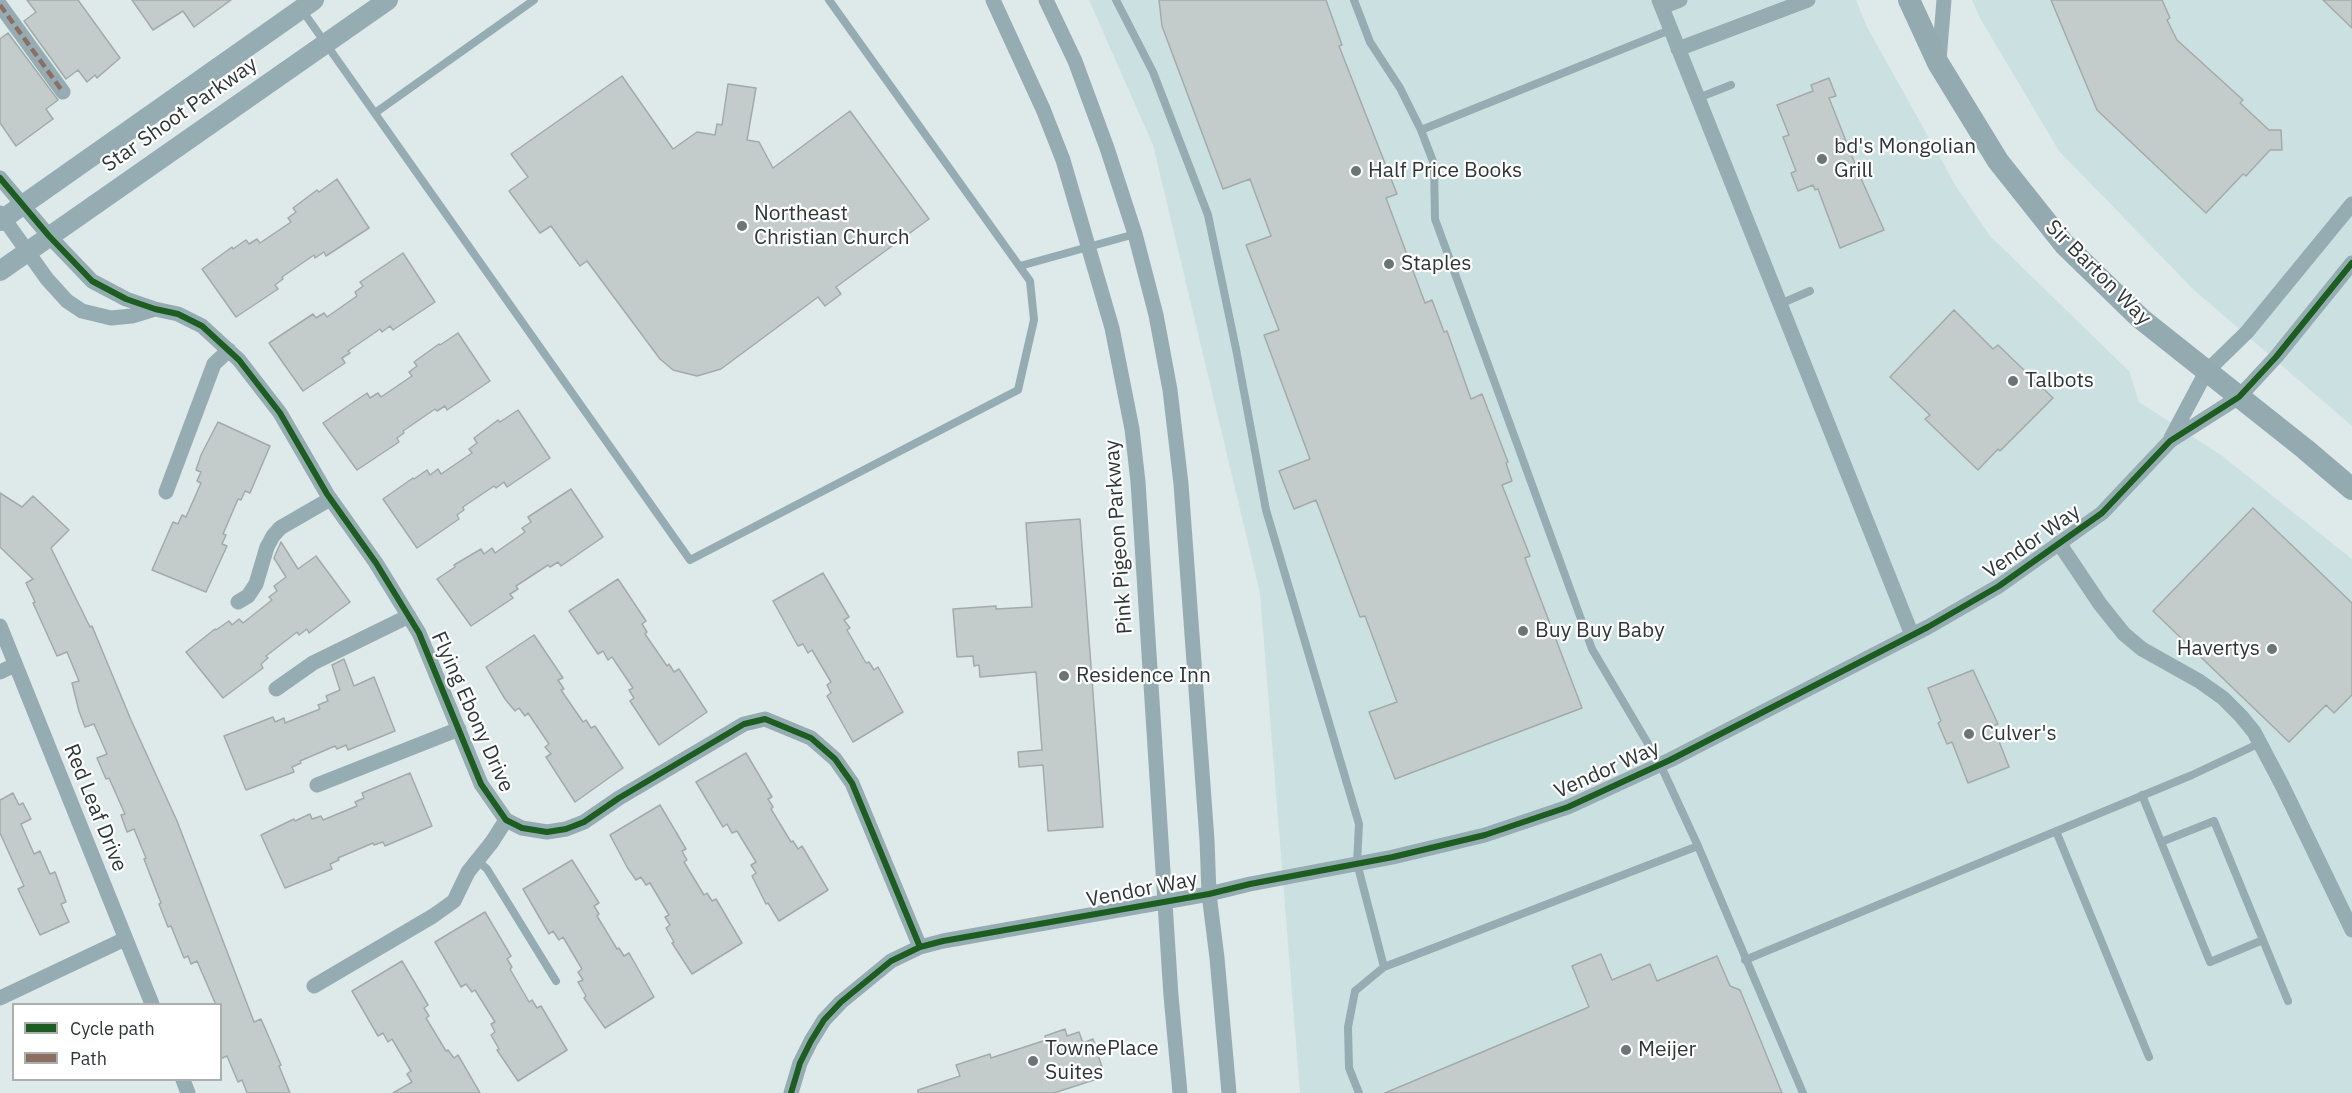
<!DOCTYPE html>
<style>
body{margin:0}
#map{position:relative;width:2352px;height:1093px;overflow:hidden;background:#dee9e9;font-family:"IBM Plex Sans",sans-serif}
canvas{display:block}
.legend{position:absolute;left:12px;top:1003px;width:210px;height:78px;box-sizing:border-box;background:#fff;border:2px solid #abafaf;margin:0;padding:8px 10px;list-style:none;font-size:18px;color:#2e3636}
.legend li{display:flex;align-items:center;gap:12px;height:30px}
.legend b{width:30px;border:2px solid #abafaf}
</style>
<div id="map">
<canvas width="2352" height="1093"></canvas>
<ul class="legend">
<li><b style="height:8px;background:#1b5e20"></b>Cycle path</li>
<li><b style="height:8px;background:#8d6e63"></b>Path</li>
</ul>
</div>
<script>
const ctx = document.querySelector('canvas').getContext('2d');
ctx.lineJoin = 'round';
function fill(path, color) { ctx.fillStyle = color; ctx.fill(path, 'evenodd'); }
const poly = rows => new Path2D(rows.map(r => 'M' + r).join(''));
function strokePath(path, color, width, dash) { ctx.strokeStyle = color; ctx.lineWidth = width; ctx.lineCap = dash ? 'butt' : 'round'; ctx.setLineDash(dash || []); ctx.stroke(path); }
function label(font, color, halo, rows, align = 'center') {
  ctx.font = font + ' "IBM Plex Sans",sans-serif'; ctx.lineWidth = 4.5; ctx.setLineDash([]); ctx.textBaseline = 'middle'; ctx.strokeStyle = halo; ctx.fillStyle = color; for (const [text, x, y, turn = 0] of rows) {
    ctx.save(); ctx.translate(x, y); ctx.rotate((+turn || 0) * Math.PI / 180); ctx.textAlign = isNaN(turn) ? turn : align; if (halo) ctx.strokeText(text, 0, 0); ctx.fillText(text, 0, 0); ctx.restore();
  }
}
fill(poly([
 [1089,0,1856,0,1867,27,1957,188,1991,237,2129,371,2139,402,2221,455,2352,559,2352,1093,1300,1093,1260,593,1153,145],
 [1972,0,2352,0,2352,426,2194,290,2059,151,1980,18]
]), '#cbe1e1');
const building = poly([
 [27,0,78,0,120,58,97,78,95,75,87,82,78,70,66,79,24,21,36,12,27,0],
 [132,0,231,0,194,27,183,11,153,30,132,0],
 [1159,0,1326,0,1342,45,1339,46,1397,194,1386,198,1425,303,1432,300,1444,332,1447,331,1471,399,1482,394,1508,462,1506,463,1512,481,1502,485,1530,556,1525,558,1582,708,1395,779,1369,712,1397,702,1365,616,1360,617,1316,500,1294,509,1279,471,1310,459,1264,335,1279,330,1246,245,1271,236,1250,179,1223,189,1162,26,1159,0],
 [2051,0,2162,0,2170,18,2167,20,2177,40,2243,100,2240,103,2269,130,2281,130,2282,150,2270,150,2246,176,2243,174,2206,213,2097,110,2051,0],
 [2323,0,2352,0,2352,28,2323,0],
 [8,33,58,100,46,109,53,119,16,146,0,123,0,39,8,33],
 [622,76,673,149,697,132,715,135,717,124,722,125,728,84,756,88,747,140,759,142,773,168,850,111,929,219,836,287,841,294,825,306,818,297,721,369,697,376,673,370,660,359,587,261,580,266,551,226,540,233,509,191,528,177,511,154,622,76],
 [1829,78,1836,96,1829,98,1859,174,1884,230,1840,248,1818,189,1815,190,1813,185,1798,191,1791,173,1796,171,1783,137,1789,135,1777,105,1813,91,1811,85,1829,78],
 [337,179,369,228,326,256,324,252,315,258,314,255,282,277,283,279,275,285,278,289,236,317,202,269,232,247,233,249,246,240,249,244,257,239,260,243,291,222,288,218,296,212,293,208,317,190,319,192,337,179],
 [403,253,435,302,393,330,390,326,382,332,380,329,348,351,350,353,342,358,345,363,303,391,269,343,313,314,316,318,324,313,327,317,357,296,355,292,363,286,360,282,403,253],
 [1954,310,1993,349,1998,345,2053,398,2000,451,1998,449,1978,470,1925,419,1930,415,1890,377,1954,310],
 [458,333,490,381,447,410,445,406,437,411,435,409,403,431,404,433,397,438,399,442,357,470,323,423,367,393,370,398,378,393,381,397,412,376,409,372,417,366,414,362,439,344,440,345,458,333],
 [518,410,550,458,507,487,504,482,496,488,494,486,463,507,464,510,457,515,459,519,417,548,383,499,413,478,414,479,427,470,430,475,438,469,441,474,472,453,469,449,477,443,474,438,498,420,500,422,518,410],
 [218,422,270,446,250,493,245,491,241,500,238,499,223,534,226,535,222,544,227,546,206,592,152,570,173,522,178,524,182,515,186,517,201,483,197,481,201,472,196,470,201,455,218,422],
 [571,489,603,537,561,566,558,562,550,567,548,565,516,586,518,589,510,594,513,598,471,626,437,579,455,567,454,565,481,549,484,554,492,548,495,553,525,532,522,528,531,522,528,517,571,489],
 [0,493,22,507,33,496,69,530,51,548,90,627,92,626,131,720,177,821,254,1022,261,1019,281,1065,279,1066,290,1093,247,1093,242,1080,238,1082,227,1056,220,1059,220,1005,216,1005,197,961,191,964,188,956,184,958,171,926,168,927,159,904,161,903,144,859,146,858,134,829,127,832,121,815,125,814,109,778,106,779,97,758,107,754,94,724,85,727,79,711,72,683,79,681,67,652,57,656,33,603,35,602,26,583,33,579,0,547,0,493],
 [2253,508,2352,603,2352,695,2334,713,2326,705,2289,742,2153,611,2253,508],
 [1080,519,1103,827,1048,831,1043,765,1019,767,1018,752,1042,750,1036,672,980,677,979,665,974,666,973,656,957,657,953,609,996,606,996,609,1032,607,1026,523,1080,519],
 [281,542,298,569,316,556,350,602,309,633,307,629,299,635,297,632,266,656,268,658,261,664,263,668,223,698,186,652,215,629,216,630,229,621,232,625,239,619,243,623,272,600,269,597,277,591,274,586,286,577,274,558,281,542],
 [823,573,849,617,844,620,850,628,847,630,866,663,869,662,874,670,878,667,903,712,853,742,827,696,831,693,827,685,831,682,812,650,808,653,803,644,798,646,773,601,823,573],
 [618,579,646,621,642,624,647,632,645,634,667,666,669,664,674,672,679,669,707,712,659,745,630,701,634,698,629,690,633,688,612,657,608,660,603,651,598,654,569,611,618,579],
 [534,635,563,678,558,680,564,689,561,690,583,722,586,720,591,728,595,726,623,768,575,802,546,757,551,754,545,747,549,744,528,713,525,716,519,708,515,711,505,699,486,667,534,635],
 [344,659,354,686,374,677,395,731,348,750,346,745,337,749,335,746,300,761,301,763,292,767,294,772,246,790,224,736,273,717,275,722,284,718,285,723,320,709,318,705,328,701,326,696,340,690,332,665,344,659],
 [1973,670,1998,724,1993,726,2009,767,1968,783,1952,742,1947,744,1938,723,1941,721,1928,688,1973,670],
 [746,753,772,797,768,799,773,807,771,809,791,842,793,841,798,849,802,846,828,890,779,921,768,903,766,904,752,876,756,873,751,865,756,862,737,831,732,833,727,824,723,827,696,782,746,753],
 [410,773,432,826,385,846,383,842,374,845,373,843,338,858,339,860,330,864,332,869,285,888,261,835,294,819,295,821,310,814,312,819,321,816,323,820,357,806,355,802,364,798,362,793,410,773],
 [13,793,19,805,23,803,31,819,21,824,34,854,40,851,50,874,55,872,66,902,61,904,69,922,40,935,18,889,24,886,0,833,0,800,13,793],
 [660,805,686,849,682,851,687,860,684,862,704,895,707,893,712,901,716,899,742,943,692,974,672,943,674,942,666,928,670,925,665,917,669,915,650,883,646,885,641,877,636,880,627,867,610,835,660,805],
 [572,860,599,903,594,906,599,914,597,916,617,949,619,948,624,956,629,953,654,997,605,1028,584,998,586,996,578,982,583,980,578,972,582,969,563,937,559,940,553,931,549,934,523,889,572,860],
 [485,912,511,956,507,959,512,967,510,969,529,1002,532,1000,537,1008,541,1006,567,1050,518,1081,497,1050,499,1049,491,1035,495,1032,491,1024,495,1022,475,990,472,992,466,984,461,987,435,942,485,912],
 [1601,954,1612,980,1650,964,1657,981,1717,956,1730,986,1740,990,1782,1093,1385,1093,1589,1007,1572,966,1601,954],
 [402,961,428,1005,424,1008,429,1016,426,1018,446,1051,448,1050,454,1058,458,1055,480,1093,393,1093,412,1082,407,1074,411,1071,392,1039,388,1042,383,1033,378,1036,352,991,402,961],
 [1065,1029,1067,1036,1079,1032,1083,1043,1093,1039,1102,1067,1097,1069,1100,1078,1054,1093,918,1093,918,1090,960,1076,956,1065,990,1054,991,1058,1046,1040,1045,1036,1065,1029]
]);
fill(building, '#c4cccb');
strokePath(building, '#a3abaa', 1.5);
strokePath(poly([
 [1116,0,1153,72,1208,215,1236,349,1266,510,1359,824,1357,863,1384,967],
 [1354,0,1370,42,1400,88,1421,130,1434,164,1435,219,1592,649,1660,764,1698,846,1803,1093],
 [302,10,690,560,1018,390,1034,320,1030,281,829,0],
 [1698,98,1731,85],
 [375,113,534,0],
 [1421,130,1670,30],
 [1020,266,1135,234],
 [1780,304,1810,291],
 [2142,795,2161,842,2214,821,2288,1001],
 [2056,831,2149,1057],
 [2161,842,2210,962,2263,940],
 [477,860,487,869,556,981],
 [1745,960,2192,775,2260,743],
 [1359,1093,1349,1068,1348,1027,1355,991,1384,967,1698,846]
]), '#96acb3', 8);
strokePath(poly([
 [993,0,1043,109,1063,160,1112,328,1132,429,1138,482,1171,996,1180,1093],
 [1046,0,1075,61,1107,148,1135,234,1156,315,1170,390,1181,484,1207,840,1209,894,1217,958,1229,1093],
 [1659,0,1912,635],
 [0,5,63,92],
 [1662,7,1680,0],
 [1678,49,1808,0],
 [1939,60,1944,0],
 [0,178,49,236,92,281,126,299,155,309,178,314,202,326,239,360,280,413,327,494,376,563,419,633,481,784,506,820,522,828,547,832,566,829,584,822,619,798,744,724,765,719,811,738,835,759,852,783,920,947],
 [0,213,47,279,67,301,82,311,111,318,132,316,155,309],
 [2171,438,2206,372,2247,332,2352,204],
 [166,492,214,364,229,350],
 [2059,543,2100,604,2124,634,2142,649,2199,681,2223,698,2241,716,2254,732,2282,785,2352,930],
 [238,602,248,596,256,584,267,547,273,536,280,528,330,499],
 [0,626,152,1004],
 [0,672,15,665],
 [276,689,313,663,409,616],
 [317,785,459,729],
 [314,986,433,916,454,901,468,872,492,842,506,820],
 [0,998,125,939],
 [183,1080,188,1093],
 [791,1093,800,1063,811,1041,824,1020,841,1002,891,961,920,947,943,941,1209,894,1250,884,1393,857,1485,835,1568,807,1670,760,1928,627,1999,586,2102,513,2170,441,2239,397,2276,357,2352,263]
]), '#96acb3', 15);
strokePath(poly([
 [0,221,314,0],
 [0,271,388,0]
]), '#96acb3', 20);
strokePath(poly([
 [1909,0,1938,63,1998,161,2064,244,2140,318,2305,449,2352,489]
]), '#93aab1', 22);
strokePath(poly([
 [0,5,63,92]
]), '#8d6e63', 4.5, [9, 4.5]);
strokePath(poly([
 [0,178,49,236,92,281,126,299,155,309,178,314,202,326,239,360,280,413,327,494,376,563,419,633,481,784,506,820,522,828,547,832,566,829,584,822,619,798,744,724,765,719,811,738,835,759,852,783,920,947],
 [791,1093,800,1063,811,1041,824,1020,841,1002,891,961,920,947,943,941,1209,894,1250,884,1393,857,1485,835,1568,807,1670,760,1928,627,1999,586,2102,513,2170,441,2239,397,2276,357,2352,263]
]), '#1b5e20', 6);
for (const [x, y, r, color] of [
 [1822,159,6,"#6c7575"],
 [1356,171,6,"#6c7575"],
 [742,226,6,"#6c7575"],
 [1389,264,6,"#6c7575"],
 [2013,381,6,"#6c7575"],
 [1523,631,6,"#6c7575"],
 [2272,649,6,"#6c7575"],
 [1064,676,6,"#6c7575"],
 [1969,734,6,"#6c7575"],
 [1626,1050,6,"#6c7575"],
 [1033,1061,6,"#6c7575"]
]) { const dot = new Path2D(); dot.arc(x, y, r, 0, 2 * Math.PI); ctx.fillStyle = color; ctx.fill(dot); strokePath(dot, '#fff', 2); }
label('21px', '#2e3636', '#fff', [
 ["Star Shoot Parkway",180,115,-35],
 ["Sir Barton Way",2098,273,45],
 ["Pink Pigeon Parkway",1119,537,-94],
 ["Vendor Way",2032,542,-35],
 ["Flying Ebony Drive",472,712,66],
 ["Vendor Way",1607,770,-24],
 ["Red Leaf Drive",95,808,68],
 ["Vendor Way",1142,890,-11]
]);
label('21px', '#2e3636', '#fff', [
 ["bd's Mongolian",1834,147],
 ["Grill",1834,171],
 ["Half Price Books",1368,171],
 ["Northeast",754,214],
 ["Christian Church",754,238],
 ["Staples",1401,264],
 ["Talbots",2025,381],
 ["Buy Buy Baby",1535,631],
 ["Havertys",2260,649,"right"],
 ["Residence Inn",1076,676],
 ["Culver's",1981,734],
 ["TownePlace",1045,1049],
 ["Suites",1045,1073],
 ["Meijer",1638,1050]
], 'left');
</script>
